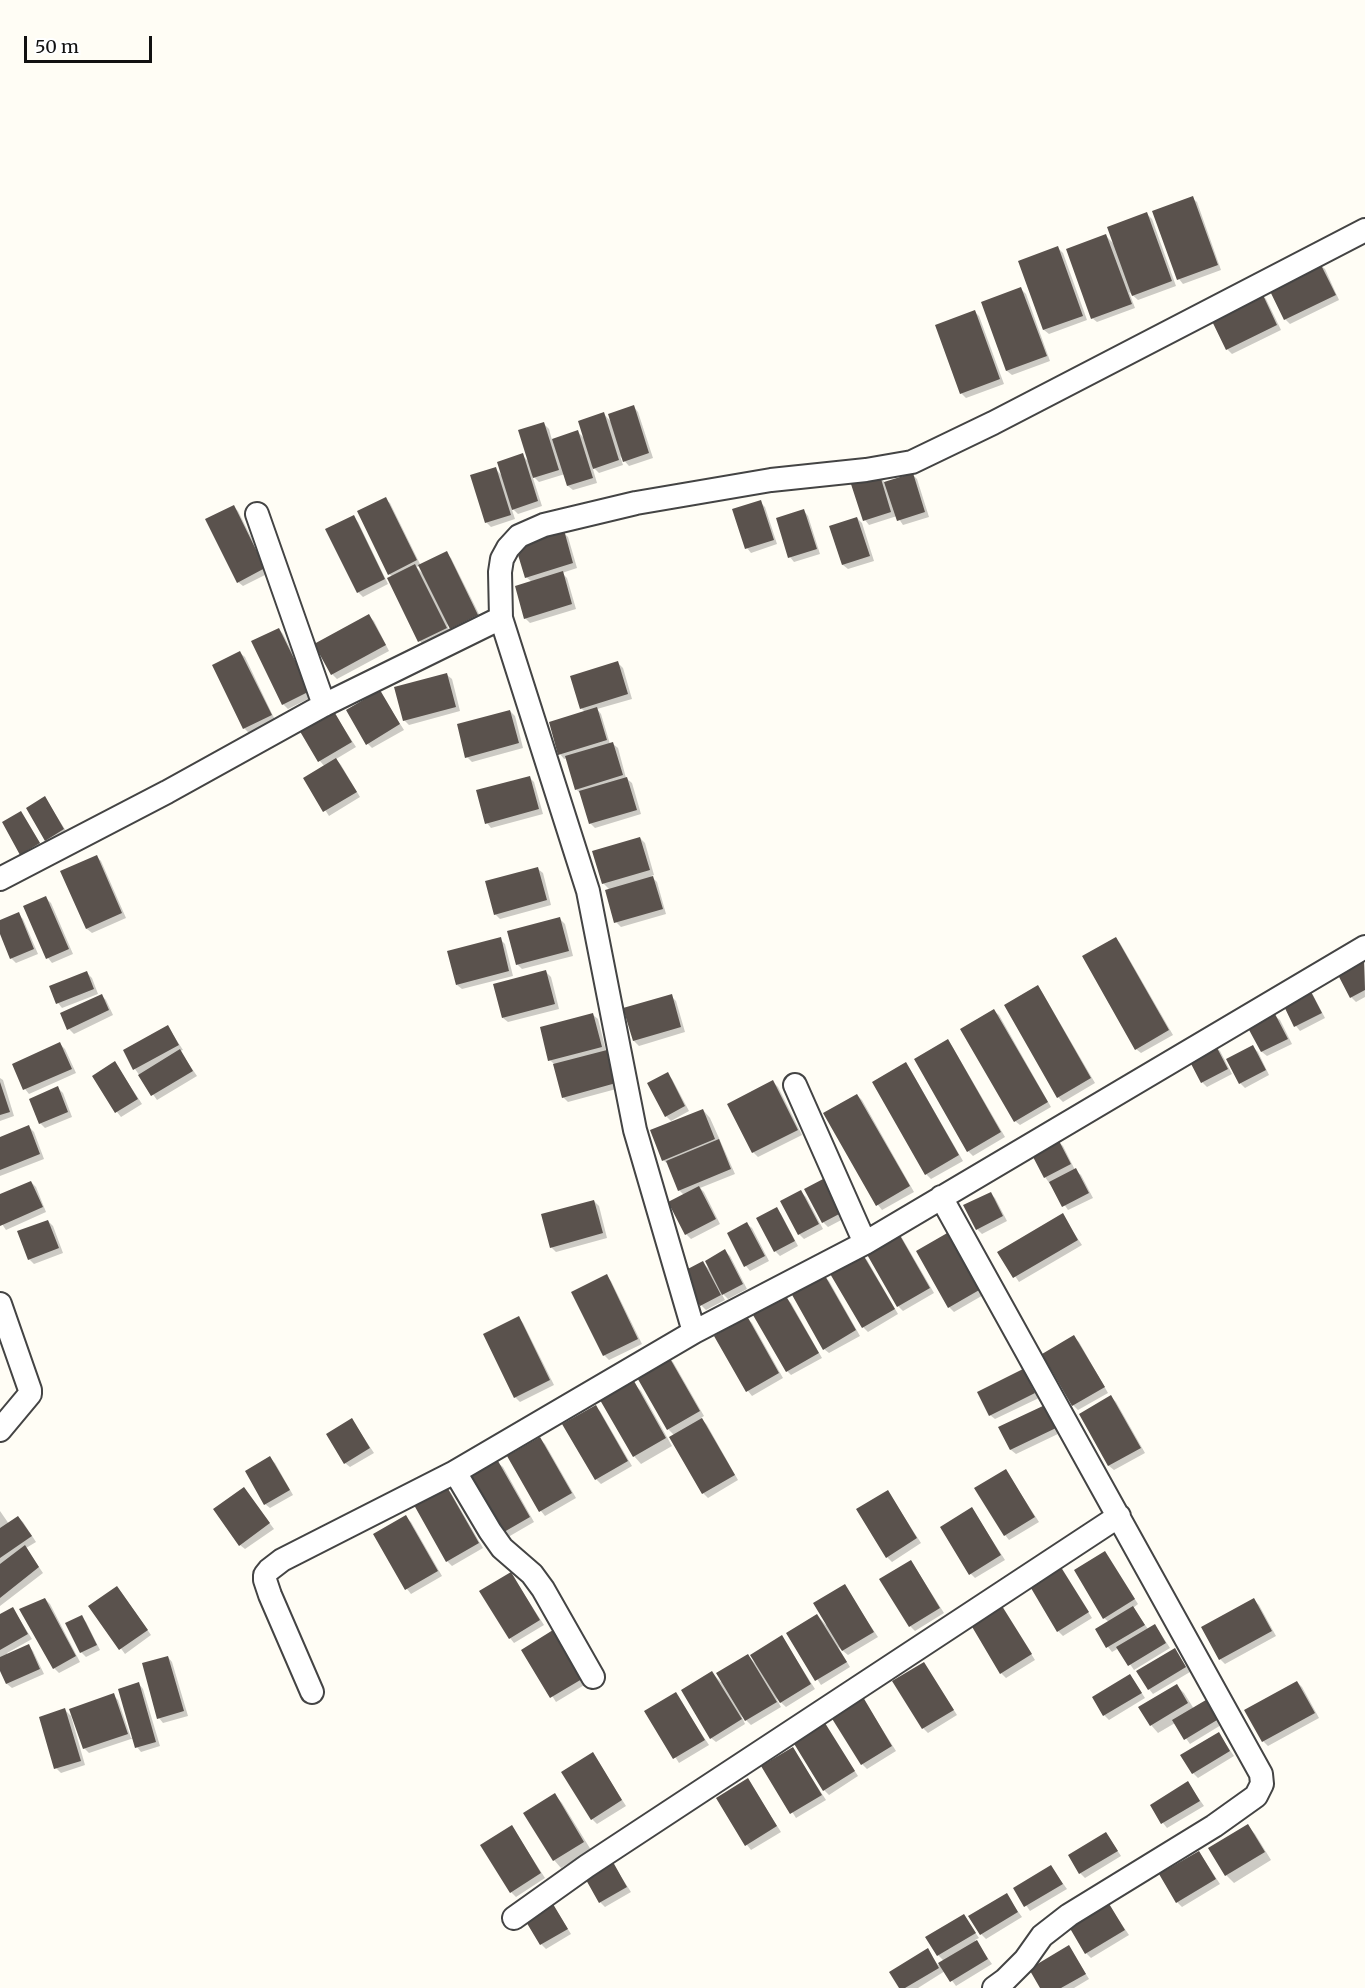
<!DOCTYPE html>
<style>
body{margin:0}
#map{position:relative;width:1365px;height:1988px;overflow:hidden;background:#fffdf5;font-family:Merriweather,serif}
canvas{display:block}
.scale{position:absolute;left:24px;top:36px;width:128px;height:27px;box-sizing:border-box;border:3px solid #111;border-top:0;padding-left:8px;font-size:18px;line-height:21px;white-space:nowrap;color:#111;-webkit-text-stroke:4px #fff;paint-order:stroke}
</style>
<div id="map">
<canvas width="1365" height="1988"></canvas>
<div class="scale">50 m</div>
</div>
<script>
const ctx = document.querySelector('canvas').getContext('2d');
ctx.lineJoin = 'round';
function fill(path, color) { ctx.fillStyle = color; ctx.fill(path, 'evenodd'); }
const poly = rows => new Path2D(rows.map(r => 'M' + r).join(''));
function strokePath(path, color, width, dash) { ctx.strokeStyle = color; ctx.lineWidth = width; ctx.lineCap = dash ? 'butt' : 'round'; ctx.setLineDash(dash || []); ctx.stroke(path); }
fill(poly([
 [1192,198,1197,202,1221,270,1183,284,1179,279],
 [1147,214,1152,219,1176,286,1138,300,1129,292,1135,308,1097,322,1092,318,1106,236,1115,245],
 [1058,248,1063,253,1087,320,1049,334,1044,330,1020,262],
 [1320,265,1325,269,1339,300,1290,324,1285,319],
 [1021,289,1026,294,1050,361,1012,375,1007,371,983,303],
 [1262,295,1266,299,1281,330,1232,354,1227,349],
 [974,311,979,316,1004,384,966,398,961,393],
 [634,407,638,412,653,458,629,466,620,456,623,465,599,473,592,466,597,483,573,490,568,486,565,474,539,482,532,475,542,506,518,514,511,507,515,519,491,527,486,522,495,468,502,476,522,455,529,462,544,424,549,429,552,440,578,432,585,439,604,414,612,423],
 [878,474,885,483,912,474,917,479,929,517,903,525,897,516,869,525,865,520],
 [385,499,390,503,421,566,446,553,451,558,482,620,456,633,447,624,450,633,424,646,420,641,393,577,389,574],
 [420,566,424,575,416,567],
 [760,502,765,507,777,544,751,553,747,548],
 [233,506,238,511,269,573,243,586,238,582],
 [804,511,808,516,820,554,794,562,790,557],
 [353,517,358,522,388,584,363,597,358,592],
 [857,518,862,523,874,561,848,569,843,565],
 [563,532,568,537,577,568,562,573,567,578,576,609,530,623,525,618,532,582,526,577],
 [369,616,374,621,389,651,337,679,332,674],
 [279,629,283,634,314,696,288,709,283,704],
 [240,653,245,657,275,720,249,733,244,728],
 [618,663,623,668,632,699,597,709,601,714,610,744,613,744,618,748,626,778,632,783,641,814,595,828,590,823,581,794,576,789,567,758,564,759,560,754,585,712,581,708],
 [447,675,452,679,460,711,409,725,404,720],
 [380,692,404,730,372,748,368,744],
 [332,710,356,747,336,759,341,765,360,797,329,816,305,779,325,767,320,761,300,729],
 [510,711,515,716,523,748,472,762,467,757],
 [529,777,534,782,543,814,491,828,487,823],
 [45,798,68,834,51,844,46,840],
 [21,812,43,848,26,859,22,854],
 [640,838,645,843,654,875,651,876,657,882,666,914,621,927,616,922,610,890,603,883],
 [97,857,101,861,126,918,92,933,87,929],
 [538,869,543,873,551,905,500,919,495,914],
 [46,898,51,903,73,954,52,963,48,958],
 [18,914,23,919,38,954,16,963,11,958,0,930,0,922],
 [560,919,565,924,573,956,522,969,517,964],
 [500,939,505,944,513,976,462,989,457,985],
 [1116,939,1120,943,1173,1035,1141,1053,1136,1049],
 [1364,961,1365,997,1356,1002,1351,997],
 [546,972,551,977,559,1009,508,1022,503,1018],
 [87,973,92,978,98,994,62,1008,58,1003],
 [1038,987,1042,992,1095,1083,1063,1102,1058,1097],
 [1309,990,1313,995,1325,1018,1300,1031,1296,1026,1284,1003],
 [101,995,106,1000,113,1015,74,1034,69,1029],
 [671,996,676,1001,685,1032,639,1046,634,1041,625,1009],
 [994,1011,999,1015,1051,1107,1020,1125,1015,1121],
 [593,1015,598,1019,606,1051,611,1056,620,1088,568,1102,563,1097,555,1065,550,1060],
 [1275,1016,1280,1020,1292,1044,1267,1056,1262,1052,1250,1028],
 [168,1027,183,1050,180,1051,197,1076,157,1100,135,1069],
 [948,1041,952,1046,1005,1137,973,1156,968,1151],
 [60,1044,65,1049,76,1073,29,1094,25,1089],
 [1215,1046,1220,1051,1232,1074,1207,1087,1202,1082],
 [1253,1047,1258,1052,1269,1075,1245,1088,1240,1083],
 [115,1063,142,1104,121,1117,117,1112],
 [906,1064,910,1069,963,1161,931,1179,926,1174],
 [667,1074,672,1079,689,1111,671,1121,666,1116],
 [0,1078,3,1080,14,1116,0,1121],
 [773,1082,778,1087,802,1135,758,1157,753,1152,729,1105],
 [58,1088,63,1093,72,1117,45,1128,40,1123],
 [857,1095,862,1100,914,1192,882,1210,878,1205,825,1114],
 [703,1110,710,1118,735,1174,700,1188,704,1192,720,1224,691,1239,686,1234,670,1203,684,1195,679,1190,669,1165,663,1160],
 [29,1127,34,1132,44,1159,0,1176,0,1139],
 [1058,1141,1063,1146,1075,1170,1081,1175,1093,1198,1068,1210,1045,1177,1033,1154],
 [31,1182,36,1187,46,1212,6,1230,0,1221,0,1196],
 [806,1190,847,1217,828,1227,823,1222],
 [801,1192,806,1197,823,1229,804,1239,799,1234],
 [990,1193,995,1198,1007,1221,982,1234,977,1229],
 [594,1201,599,1206,607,1238,556,1252,551,1247],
 [777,1209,781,1214,798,1246,780,1256,775,1251],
 [1062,1215,1082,1245,1019,1282,999,1252],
 [48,1221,53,1226,63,1253,34,1264,29,1259],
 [747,1224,752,1228,769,1261,750,1271,746,1266],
 [898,1233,902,1238,934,1293,903,1311,898,1306],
 [949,1234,985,1294,954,1312,949,1307],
 [725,1251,730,1256,747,1289,728,1299,720,1291,725,1300,706,1310,701,1305,703,1263,711,1271],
 [862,1255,867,1260,898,1314,868,1332,863,1327],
 [607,1276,611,1281,642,1344,609,1360,604,1355],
 [824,1276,829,1281,860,1336,829,1353,824,1349],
 [786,1298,791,1303,822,1358,791,1375,787,1371],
 [519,1318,523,1323,554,1385,520,1402,515,1397],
 [747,1318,752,1323,783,1378,752,1396,748,1391,716,1336],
 [1074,1337,1079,1342,1108,1393,1078,1410,1073,1405],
 [668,1357,673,1362,704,1416,701,1418,707,1425,738,1480,708,1498,703,1493,675,1436,668,1429,637,1374],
 [1023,1371,1028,1376,1039,1398,995,1419,990,1415],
 [633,1383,641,1391,672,1446,641,1464,634,1456],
 [1111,1397,1116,1402,1145,1453,1114,1470,1109,1466,1081,1415],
 [1045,1406,1060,1433,1016,1454,1011,1450,1000,1428],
 [595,1407,600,1411,632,1466,601,1484,596,1479],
 [352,1420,374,1453,350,1467,345,1463],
 [540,1439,545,1444,576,1498,545,1516,541,1511,509,1457],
 [270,1458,275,1463,293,1495,270,1508,265,1504],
 [498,1463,503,1467,534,1522,503,1540],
 [1006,1471,1039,1522,1009,1540,1005,1535],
 [447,1488,451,1493,483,1548,452,1566,447,1561],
 [244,1489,274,1529,245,1549,240,1545],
 [888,1492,921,1543,892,1562,887,1557],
 [972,1509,1005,1560,975,1578,971,1574],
 [0,1511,9,1524,18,1517,23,1522,36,1542,26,1548,43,1573,0,1606],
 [406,1517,411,1522,442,1576,411,1594,407,1589,375,1535],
 [1105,1553,1138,1604,1133,1608,1148,1629,1154,1626,1159,1631,1170,1648,1134,1670,1119,1648,1112,1652,1108,1647,1109,1622,1104,1618],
 [911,1561,944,1613,915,1631,910,1626],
 [1059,1566,1092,1618,1063,1636,1058,1631],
 [511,1574,544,1625,514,1643,510,1638],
 [844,1586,878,1637,848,1655,838,1647,850,1667,821,1685,788,1634,817,1615,826,1625],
 [121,1592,151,1635,125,1654,90,1606],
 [45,1599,50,1604,80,1662,59,1673,54,1668,21,1610],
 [1254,1600,1259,1605,1276,1636,1225,1664,1220,1659,1203,1628],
 [1002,1608,1035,1660,1006,1678,1001,1673],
 [13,1609,32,1639,7,1653,8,1655,29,1646,33,1651,44,1674,12,1688,7,1684,0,1667,0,1616],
 [81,1617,86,1622,100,1650,86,1657,81,1652],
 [553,1632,586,1684,556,1702,523,1650],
 [782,1637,815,1689,786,1707,776,1698,781,1707,751,1725,741,1715,745,1724,716,1742,711,1738,712,1673,721,1682,747,1655,757,1665],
 [1174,1649,1190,1672,1153,1694,1149,1689],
 [168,1657,172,1662,188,1716,163,1723,159,1718],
 [924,1663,957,1715,928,1733,923,1728],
 [1130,1675,1145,1698,1109,1720,1104,1715],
 [1297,1682,1302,1687,1319,1718,1268,1746,1263,1741,1246,1710],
 [139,1684,143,1689,160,1746,141,1752,137,1747,134,1738,89,1753,84,1748,113,1695,118,1700,131,1738,133,1737],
 [1177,1686,1184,1693,1194,1709,1226,1722,1190,1744,1175,1723,1158,1733,1151,1725],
 [675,1694,709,1745,679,1763,646,1711],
 [863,1699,896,1751,867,1769,862,1764],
 [65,1710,71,1716,85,1765,61,1773,56,1768],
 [825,1725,858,1776,829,1795,824,1790],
 [1219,1734,1234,1756,1198,1778,1193,1773],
 [792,1748,826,1800,796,1818,763,1766],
 [593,1754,626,1806,597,1824,592,1819],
 [748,1780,781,1832,751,1850,747,1845],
 [1188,1783,1204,1806,1167,1828,1163,1823],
 [555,1795,562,1803,591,1850,561,1868,554,1860],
 [1248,1826,1255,1834,1271,1860,1234,1883,1226,1875,1210,1849],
 [512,1827,545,1878,516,1897,511,1892],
 [1106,1833,1121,1856,1085,1878,1080,1873],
 [1199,1852,1220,1884,1182,1907,1177,1902],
 [613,1864,631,1892,605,1907,600,1902],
 [1051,1867,1067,1889,1030,1911,1015,1889],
 [1006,1895,1022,1917,986,1939,981,1934],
 [1108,1904,1129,1935,1091,1958,1086,1953],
 [553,1905,571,1934,546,1949,541,1944],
 [964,1916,979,1938,975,1940,992,1964,956,1986,945,1971,918,1988,900,1988,927,1950,938,1965,944,1961,938,1955],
 [1069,1947,1089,1979,1074,1988,1042,1988]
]), '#0003');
fill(poly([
 [1193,196,1218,265,1177,280,1152,211],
 [1147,212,1172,281,1132,296,1107,227],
 [1106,234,1132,304,1091,319,1066,249],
 [1058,246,1083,316,1043,330,1018,261],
 [1320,263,1336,295,1284,320,1268,287],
 [1021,287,1047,356,1006,371,981,302],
 [1262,293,1277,325,1226,350,1210,317],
 [975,310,1000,379,960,394,935,325],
 [634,405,649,453,623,462,608,414],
 [604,412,619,460,593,469,578,421],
 [544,422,559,470,533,478,518,430],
 [578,430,593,478,567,486,552,439],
 [523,453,538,501,512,510,497,462],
 [496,467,511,515,485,523,470,475],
 [879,472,891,512,863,521,850,481],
 [913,473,925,512,897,521,884,482],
 [386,497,417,560,388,575,357,511],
 [761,500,774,540,745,549,732,509],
 [234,505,265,568,237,583,205,519],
 [804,509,817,549,788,558,776,518],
 [354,515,385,579,357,593,325,529],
 [857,517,870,556,842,565,829,526],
 [564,530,573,563,525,578,515,545],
 [447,551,478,615,450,629,418,565],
 [415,564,447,628,418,642,387,578],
 [563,571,572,604,524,619,515,586],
 [369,614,386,645,331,675,314,644],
 [279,628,310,691,282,705,251,641],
 [240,651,272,715,243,729,212,665],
 [618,661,628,694,580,709,570,676],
 [447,673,456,707,403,721,394,687],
 [380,690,400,724,366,745,346,710],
 [597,707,607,740,558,755,549,722],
 [332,708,352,742,318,762,298,728],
 [510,710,519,743,465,758,457,724],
 [613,742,623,775,575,790,565,756],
 [336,758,357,792,323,812,303,778],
 [530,776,539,809,485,824,476,790],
 [627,777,637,810,589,824,579,791],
 [45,796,64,829,45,841,26,808],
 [21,811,40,843,20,855,2,822],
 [640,837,650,870,602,884,592,851],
 [97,855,122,913,86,929,60,871],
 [538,867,547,900,494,915,485,881],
 [653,876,663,909,614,923,605,890],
 [46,896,69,949,46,959,23,906],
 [19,912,34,949,10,959,0,934,0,920],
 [560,917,569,951,516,965,507,931],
 [501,937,509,971,456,985,447,951],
 [1116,937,1169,1030,1135,1050,1082,956],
 [1364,959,1365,990,1350,998,1337,973],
 [546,970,555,1004,502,1018,493,984],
 [87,971,94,989,56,1004,49,986],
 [1038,985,1091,1078,1057,1098,1004,1005],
 [1309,988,1322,1013,1294,1027,1282,1002],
 [102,994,109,1010,67,1030,60,1013],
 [672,994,681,1027,633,1041,623,1008],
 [994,1009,1048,1102,1014,1122,960,1029],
 [593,1013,602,1047,548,1061,540,1027],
 [1275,1014,1288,1039,1261,1052,1248,1028],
 [168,1025,179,1045,133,1070,123,1050],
 [948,1039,1001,1132,967,1152,914,1059],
 [60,1042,72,1069,23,1090,12,1064],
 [1215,1044,1228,1069,1201,1083,1188,1058],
 [1253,1045,1266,1070,1239,1084,1226,1059],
 [180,1049,193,1071,151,1096,138,1075],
 [607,1050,616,1083,562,1098,553,1064],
 [115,1061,138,1099,115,1113,92,1076],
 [906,1062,959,1155,925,1175,872,1082],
 [668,1072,685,1106,665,1117,647,1083],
 [773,1080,798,1130,752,1153,727,1104],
 [0,1082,10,1112,0,1115],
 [58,1086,68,1112,39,1124,29,1099],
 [857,1094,910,1186,876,1206,823,1113],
 [703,1109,715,1139,662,1161,650,1130],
 [29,1125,40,1154,0,1170,0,1137],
 [719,1139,731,1169,678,1191,666,1161],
 [1058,1139,1071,1164,1044,1178,1031,1153],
 [1076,1168,1089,1193,1062,1207,1049,1182],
 [825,1178,843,1212,822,1223,804,1189],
 [31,1181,43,1207,0,1226,0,1194],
 [699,1186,716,1219,685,1235,668,1202],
 [801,1190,819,1224,798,1235,780,1201],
 [991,1192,1003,1216,976,1230,963,1205],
 [594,1200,603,1233,550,1248,541,1214],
 [777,1207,795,1241,774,1252,756,1218],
 [1063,1213,1078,1240,1013,1278,997,1252],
 [48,1220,59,1248,28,1260,17,1231],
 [747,1222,765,1256,744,1267,727,1233],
 [898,1232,930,1288,897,1307,865,1251],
 [949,1232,981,1289,948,1308,916,1251],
 [725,1249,743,1284,722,1295,705,1261],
 [862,1253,895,1309,862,1328,829,1272],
 [703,1261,721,1295,700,1306,682,1272],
 [607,1274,638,1339,603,1356,571,1292],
 [824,1274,856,1330,823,1350,791,1293],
 [786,1296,819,1353,786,1372,753,1315],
 [519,1316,550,1380,514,1398,483,1334],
 [747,1316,779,1373,746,1392,714,1336],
 [1074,1335,1105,1387,1072,1406,1042,1354],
 [668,1355,700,1411,667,1430,635,1374],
 [1023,1369,1035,1393,989,1416,977,1392],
 [634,1381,666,1438,633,1457,600,1400],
 [1111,1395,1141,1448,1108,1466,1079,1414],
 [596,1405,628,1461,595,1480,562,1424],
 [1045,1405,1056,1428,1010,1450,998,1427],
 [352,1418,370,1448,344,1464,326,1434],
 [702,1418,735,1475,702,1494,669,1437],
 [540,1437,572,1493,539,1512,507,1456],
 [270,1456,290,1490,264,1505,245,1471],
 [498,1461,530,1517,497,1536,465,1480],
 [1006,1469,1035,1517,1004,1536,974,1488],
 [244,1487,270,1523,239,1546,213,1509],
 [447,1487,479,1543,446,1562,414,1505],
 [888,1490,917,1538,886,1558,856,1509],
 [972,1507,1001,1555,969,1575,940,1527],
 [406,1515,438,1571,405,1590,373,1534],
 [18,1516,32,1536,0,1558,0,1528],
 [25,1545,39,1567,0,1598,0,1564],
 [1105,1551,1135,1599,1103,1619,1074,1570],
 [911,1560,940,1608,909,1627,879,1579],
 [1059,1564,1089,1612,1057,1632,1028,1583],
 [511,1572,540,1620,509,1639,479,1591],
 [845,1584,874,1632,842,1651,813,1603],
 [117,1586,148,1630,119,1650,88,1606],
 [45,1598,76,1656,53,1669,19,1609],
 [1254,1598,1272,1631,1219,1660,1201,1627],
 [1002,1606,1032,1654,1000,1674,971,1625],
 [1133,1606,1145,1625,1106,1648,1095,1629],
 [13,1607,28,1634,0,1650,0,1614],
 [817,1614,847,1662,815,1681,786,1633],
 [82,1615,97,1645,80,1653,65,1623],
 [1155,1624,1166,1643,1128,1666,1116,1647],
 [553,1630,582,1679,550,1698,521,1650],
 [782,1635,811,1684,780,1703,750,1655],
 [29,1644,40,1669,6,1684,0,1671,0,1657],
 [1175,1648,1186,1667,1148,1690,1136,1671],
 [748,1654,777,1702,745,1721,716,1673],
 [168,1656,184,1711,157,1719,142,1663],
 [924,1662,954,1710,922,1729,892,1681],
 [712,1671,742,1719,710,1739,681,1690],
 [1130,1674,1142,1693,1103,1716,1092,1697],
 [1297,1681,1315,1713,1262,1742,1244,1710],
 [139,1682,156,1742,135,1748,118,1689],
 [1177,1684,1188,1703,1150,1726,1138,1707],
 [676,1692,705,1740,673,1759,644,1711],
 [114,1693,128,1734,83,1749,69,1709],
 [863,1697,892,1746,861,1765,831,1717],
 [1211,1697,1222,1717,1184,1740,1172,1720],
 [65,1708,81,1761,54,1769,39,1717],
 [825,1723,855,1771,823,1791,793,1742],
 [1219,1732,1230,1751,1192,1774,1180,1755],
 [793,1747,822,1795,790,1814,761,1766],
 [593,1752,622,1800,591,1820,561,1772],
 [748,1778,777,1826,745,1846,716,1798],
 [1188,1781,1200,1801,1161,1824,1150,1805],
 [555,1793,584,1842,553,1861,523,1813],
 [1248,1824,1265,1852,1225,1876,1208,1848],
 [512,1825,541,1873,510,1893,480,1845],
 [1106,1832,1118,1851,1079,1874,1068,1855],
 [1199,1851,1216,1879,1176,1903,1159,1874],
 [613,1862,627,1887,599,1903,585,1878],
 [1051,1865,1063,1884,1024,1907,1013,1888],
 [1007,1893,1018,1912,980,1935,968,1916],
 [1108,1902,1125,1930,1085,1954,1068,1925],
 [553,1904,568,1929,540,1945,525,1920],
 [964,1914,976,1933,937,1956,925,1937],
 [977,1940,988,1959,950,1982,938,1963],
 [1069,1945,1086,1974,1061,1988,1040,1988,1029,1969],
 [928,1948,939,1968,905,1988,899,1988,889,1972]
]), '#5a524d');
const minor = poly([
 [1365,230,993,423,912,462,866,470,771,480,636,503,544,525,519,536,508,548,502,559,500,572,501,618,588,891,635,1130,694,1332,865,1243,1365,947],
 [257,514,324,705],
 [0,879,167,792,324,705,501,618],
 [795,1085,865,1243],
 [941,1197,1261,1774,1262,1784,1256,1796,1214,1826,1069,1915,1042,1936,1025,1960,1005,1980,994,1988],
 [0,1304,30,1390,30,1394,0,1430],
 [455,1472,490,1531,502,1548,532,1574,543,1589,593,1677],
 [312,1692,270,1595,265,1580,265,1575,269,1570,282,1560,455,1472,694,1332],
 [514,1918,587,1866,1119,1516]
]);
strokePath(minor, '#444', 26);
strokePath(minor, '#fff', 22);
</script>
